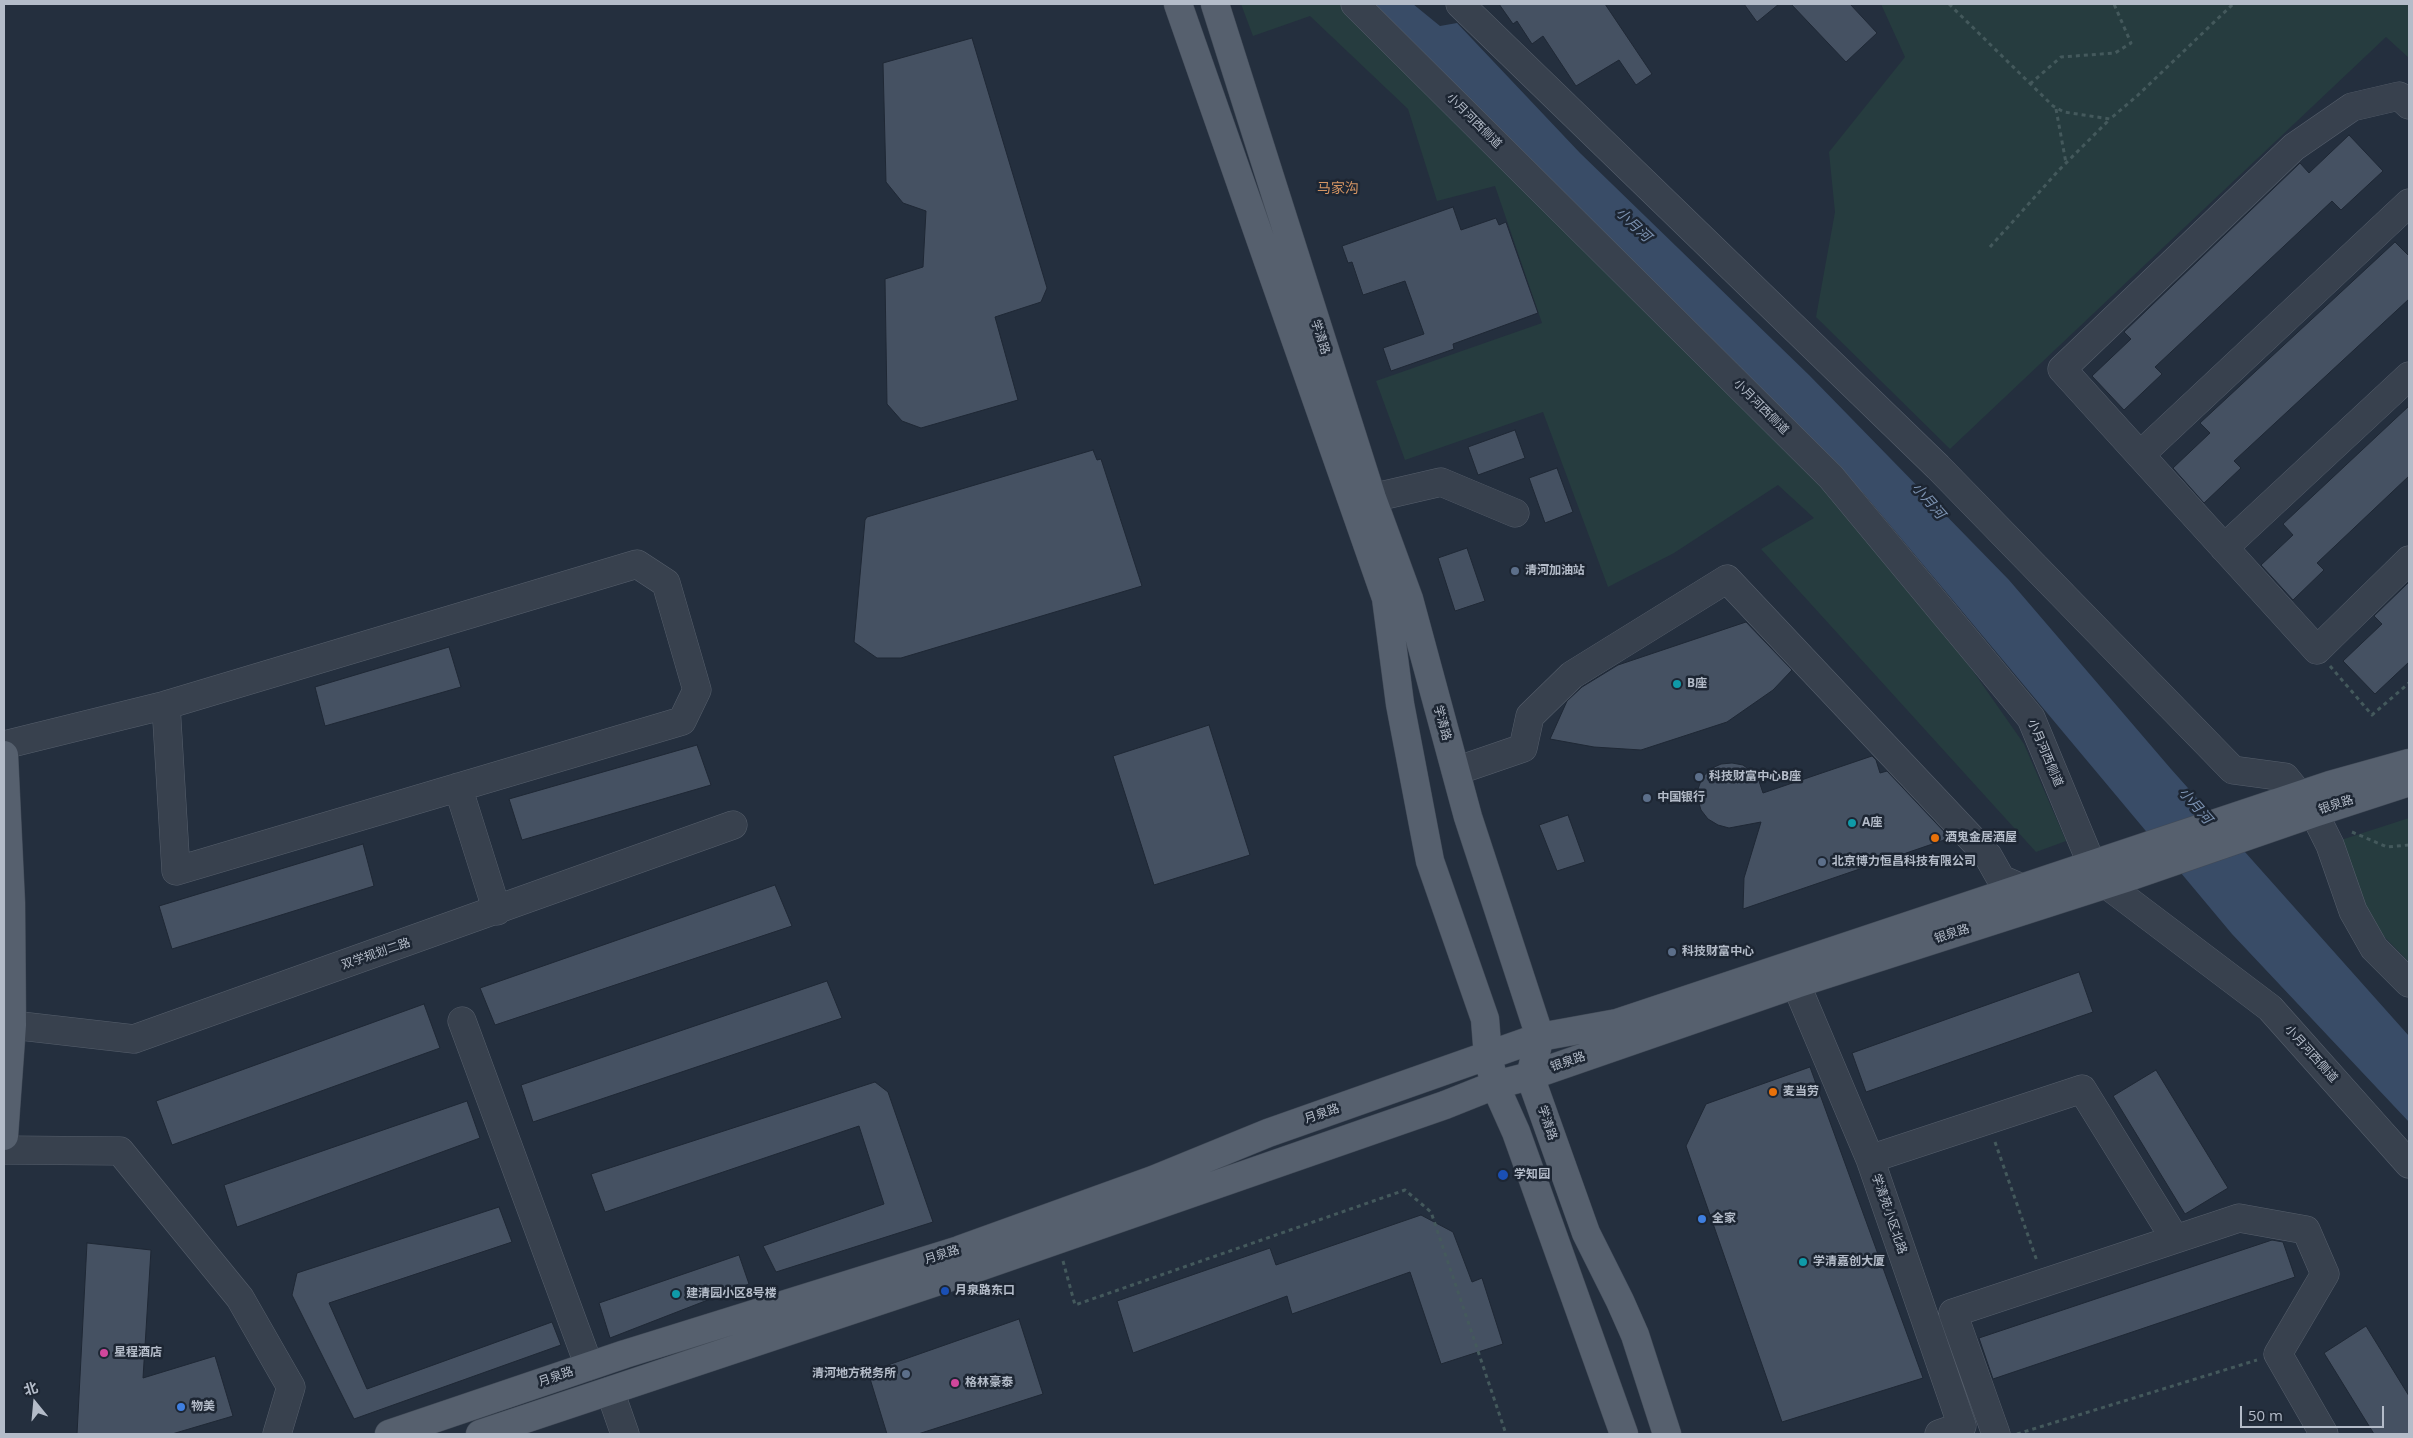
<!DOCTYPE html>
<meta charset="utf-8">
<style>
body{margin:0}
#map{position:relative;width:2413px;height:1438px;overflow:hidden;background:#242f3e;font-family:"Open Sans","Noto Sans SC",sans-serif}
canvas{display:block}
.frame{position:absolute;inset:0;border:5px solid #b4bcc9;pointer-events:none}
.north{position:absolute;left:10px;top:1378px;width:50px;height:50px;-webkit-text-stroke:4px #1d2633;paint-order:stroke;rotate:343deg;font-size:14px;font-weight:700;line-height:20px;text-align:center;color:#b4bcc9}
.north::after{content:'';display:block;margin:auto;width:18px;height:22px;background:#b4bcc9;clip-path:polygon(50% 0,100% 100%,50% 72%,0 100%)}
.scale{position:absolute;left:2240px;top:1406px;width:144px;height:22px;box-sizing:border-box;border:2px solid #b4bcc9;border-top:0;padding-left:6px;font-size:15px;line-height:18px;white-space:nowrap;color:#b4bcc9;-webkit-text-stroke:4px #1d2633;paint-order:stroke}
</style>
<div id="map">
<canvas width="2413" height="1438"></canvas>
<div class="frame"></div>
<div class="north">北</div>
<div class="scale">50 m</div>
</div>
<script>
const ctx = document.querySelector('canvas').getContext('2d');
ctx.lineJoin = 'round';
function fill(path, color) { ctx.fillStyle = color; ctx.fill(path, 'evenodd'); }
const poly = rows => new Path2D(rows.map(r => 'M' + r).join(''));
function strokePath(path, color, width, dash) { ctx.strokeStyle = color; ctx.lineWidth = width; ctx.lineCap = dash ? 'butt' : 'round'; ctx.setLineDash(dash || []); ctx.stroke(path); }
function label(font, color, halo, rows, align = 'center') {
  ctx.font = font + ' "Open Sans","Noto Sans SC",sans-serif'; ctx.lineWidth = 5; ctx.setLineDash([]); ctx.textBaseline = 'middle'; ctx.strokeStyle = halo; ctx.fillStyle = color; for (const [text, x, y, turn = 0] of rows) {
    ctx.save(); ctx.translate(x, y); ctx.rotate((+turn || 0) * Math.PI / 180); ctx.textAlign = isNaN(turn) ? turn : align; if (halo) ctx.strokeText(text, 0, 0); ctx.fillText(text, 0, 0); ctx.restore();
  }
}
fill(poly([
 [1241,4,1340,4,1420,76,1842,507,1961,654,2024,744,2066,841,2036,852,1761,549,1814,518,1778,485,1674,553,1608,587,1543,412,1405,460,1376,381,1542,323,1495,186,1437,201,1408,109,1310,16,1253,36],
 [1881,4,2409,4,2409,58,2386,37,1950,449,1816,317,1835,212,1829,152,1905,57],
 [2409,818,2409,962,2372,924,2341,840]
]), '#263c3f');
fill(poly([
 [1372,4,1413,4,1440,26,1457,23,1580,153,1809,375,2009,580,2171,769,2409,1036,2409,1122,2232,934,1864,494,1516,151]
]), '#394c67');
const building = poly([
 [1499,4,1605,4,1652,74,1636,85,1619,60,1576,86,1543,36,1532,44,1517,21,1513,24,1499,4],
 [1744,4,1779,4,1757,22,1744,4],
 [1791,4,1850,4,1877,33,1846,62,1791,4],
 [972,38,1047,288,1041,302,995,317,1018,400,921,428,902,421,887,404,885,279,923,267,926,211,903,203,886,182,883,63,972,38],
 [2349,135,2383,171,2341,210,2332,201,2155,367,2162,374,2124,410,2092,376,2131,339,2124,332,2300,163,2309,173,2349,135],
 [1453,207,1461,230,1496,218,1499,225,1506,222,1538,313,1453,344,1454,349,1391,371,1383,348,1424,334,1405,281,1363,295,1352,262,1348,263,1342,246,1453,207],
 [2395,242,2409,256,2409,299,2234,461,2241,468,2204,503,2173,468,2210,433,2200,423,2395,242],
 [2409,406,2409,476,2317,563,2324,570,2293,600,2261,565,2293,535,2283,524,2409,406],
 [1515,430,1525,458,1478,475,1468,447,1515,430],
 [1093,450,1097,460,1101,459,1142,586,901,658,877,658,854,642,865,520,867,517,1093,450],
 [1557,468,1573,512,1545,523,1529,478,1557,468],
 [1467,548,1485,601,1455,611,1438,558,1467,548],
 [2409,582,2409,662,2375,694,2343,661,2382,624,2374,616,2409,582],
 [1746,622,1792,670,1773,690,1727,722,1641,750,1594,747,1550,739,1567,701,1582,687,1618,665,1746,622],
 [449,647,461,687,325,726,315,687,449,647],
 [1209,725,1250,855,1154,885,1113,756,1209,725],
 [697,745,711,785,522,840,509,799,697,745],
 [1872,756,1876,760,1880,773,1887,771,1950,838,1743,909,1744,878,1761,822,1729,828,1718,825,1708,819,1701,810,1698,800,1698,789,1702,778,1710,769,1721,764,1732,763,1743,765,1752,772,1759,781,1763,793,1872,756],
 [1568,815,1585,862,1557,871,1539,825,1568,815],
 [363,844,374,886,172,949,159,906,363,844],
 [775,885,792,926,495,1025,480,988,775,885],
 [2079,972,2093,1012,1866,1092,1852,1053,2079,972],
 [827,981,842,1018,533,1122,521,1085,827,981],
 [424,1004,440,1048,172,1145,156,1101,424,1004],
 [1810,1067,1923,1378,1782,1422,1686,1146,1706,1104,1810,1067],
 [2156,1070,2228,1188,2185,1214,2113,1096,2156,1070],
 [875,1082,888,1092,933,1222,776,1272,763,1246,884,1204,859,1126,605,1212,591,1174,875,1082],
 [467,1101,480,1138,237,1227,224,1185,467,1101],
 [499,1207,512,1242,329,1303,367,1389,552,1322,561,1345,354,1419,292,1295,297,1273,499,1207],
 [1421,1215,1453,1232,1472,1282,1482,1278,1503,1344,1441,1364,1410,1272,1292,1314,1287,1296,1133,1353,1117,1301,1270,1248,1276,1265,1421,1215],
 [2272,1240,2283,1242,2295,1277,1993,1379,1979,1338,2272,1240],
 [87,1243,151,1250,143,1378,215,1356,233,1416,172,1434,77,1434,87,1243],
 [739,1255,749,1284,610,1338,599,1303,739,1255],
 [1019,1319,1043,1394,918,1434,887,1434,868,1372,1019,1319],
 [2366,1326,2409,1396,2409,1434,2374,1434,2324,1353,2366,1326]
]);
fill(building, '#455162');
strokePath(building, '#1f2835', 1);
const minor = poly([
 [1355,4,1831,477,2031,718,2092,865],
 [1460,4,1938,467,2233,770,2285,777,2314,813,2330,845,2353,911,2374,948,2409,983],
 [2409,105,2399,96,2352,107,2294,147,2062,369,2317,650,2409,560],
 [2140,455,2409,203],
 [1372,498,1441,482,1515,513],
 [2224,548,2409,376],
 [4,745,166,705,637,564,666,583,697,690,682,721,176,871,166,705],
 [1456,771,1523,748,1530,716,1572,675,1727,579,1988,856,2001,879,2022,888],
 [458,787,497,911],
 [2106,884,2270,1008,2409,1164],
 [1796,984,1870,1159,1962,1426,1939,1434],
 [462,1021,589,1366],
 [12,1025,134,1039,733,825],
 [4,1150,120,1151,240,1298,291,1387,277,1434],
 [1870,1159,2082,1089,2175,1239],
 [610,1391,625,1434],
 [1996,1434,1953,1313,2239,1218,2306,1230,2325,1274,2278,1354,2324,1434]
]);
const major = poly([
 [1178,4,1386,598,1400,704,1430,861,1485,1019,1488,1057,1495,1085,1516,1132,1624,1434],
 [1215,4,1372,498,1409,599,1468,817,1540,1037,1530,1076,1586,1233,1620,1301,1635,1335,1667,1434],
 [4,755,11,903,12,1025,4,1136],
 [389,1434,625,1354,959,1250,1153,1180,1268,1133,1540,1037,1617,1023,2330,785,2409,763],
 [480,1434,942,1280,1445,1105,1495,1085,1530,1076,1796,984,2126,878,2314,813,2409,782]
]);
strokePath(minor, '#565f6c', 29);
strokePath(major, '#414a57', 29);
strokePath(poly([
 [1949,4,2053,106,2064,112,2110,119,2137,96,2233,4],
 [2030,84,2061,57,2115,53,2131,43,2114,4],
 [2056,109,2066,163],
 [1990,247,2059,170,2110,119],
 [2330,666,2372,715,2409,683],
 [2352,832,2387,847,2409,845],
 [1995,1142,2037,1261],
 [1063,1261,1075,1305,1405,1190,1431,1212,1506,1434],
 [2017,1434,2257,1360]
]), '#44595c', 3, [4, 4]);
strokePath(minor, '#38414e', 28);
strokePath(major, '#56606e', 28);
for (const [x, y, r, color] of [
 [1515,571,5,"#5c6f8a"],
 [1677,684,5,"#0f9aa8"],
 [1699,777,5,"#5c6f8a"],
 [1647,798,5,"#5c6f8a"],
 [1852,823,5,"#0f9aa8"],
 [1935,838,5,"#e8710a"],
 [1822,862,5,"#5c6f8a"],
 [1672,952,5,"#5c6f8a"],
 [1773,1092,5,"#e8710a"],
 [1503,1175,6,"#1a4fb4"],
 [1702,1219,5,"#3f7fe0"],
 [1803,1262,5,"#0f9aa8"],
 [945,1291,5,"#1a4fb4"],
 [676,1294,5,"#0f9aa8"],
 [104,1353,5,"#d1479c"],
 [906,1374,5,"#5c6f8a"],
 [955,1383,5,"#d1479c"],
 [181,1407,5,"#3f7fe0"]
]) { const dot = new Path2D(); dot.arc(x, y, r, 0, 2 * Math.PI); ctx.fillStyle = color; ctx.fill(dot); strokePath(dot, '#1d2633', 2); }
label('12px', '#b4bcc9', '#1d2633', [
 ["小月河西侧道",1474,121,45],
 ["学清路",1320,337,72],
 ["小月河西侧道",1761,407,45],
 ["学清路",1442,723,75],
 ["小月河西侧道",2045,753,67],
 ["银泉路",2336,805,-18],
 ["银泉路",1952,934,-18],
 ["双学规划二路",376,954,-19],
 ["小月河西侧道",2311,1054,48],
 ["银泉路",1568,1062,-19],
 ["月泉路",1322,1114,-19],
 ["学清路",1547,1123,71],
 ["学清苑小区北路",1889,1214,71],
 ["月泉路",942,1255,-18],
 ["月泉路",556,1377,-19]
]);
label('bold 12px', '#b4bcc9', '#1d2633', [
 ["清河加油站",1525,571],
 ["B座",1687,684],
 ["科技财富中心B座",1709,777],
 ["中国银行",1657,798],
 ["A座",1862,823],
 ["酒鬼金居酒屋",1945,838],
 ["北京博力恒昌科技有限公司",1832,862],
 ["科技财富中心",1682,952],
 ["麦当劳",1783,1092],
 ["学知园",1514,1175],
 ["全家",1712,1219],
 ["学清嘉创大厦",1813,1262],
 ["月泉路东口",955,1291],
 ["建清园小区8号楼",686,1294],
 ["星程酒店",114,1353],
 ["清河地方税务所",896,1374,"right"],
 ["格林豪泰",965,1383],
 ["物美",191,1407]
], 'left');
label('14px', '#d59563', '#1d2633', [
 ["马家沟",1338,189]
]);
label('italic 14px', '#7c92b1', '#1d2633', [
 ["小月河",1633,225,43],
 ["小月河",1928,501,49],
 ["小月河",2195,806,49]
]);
</script>
